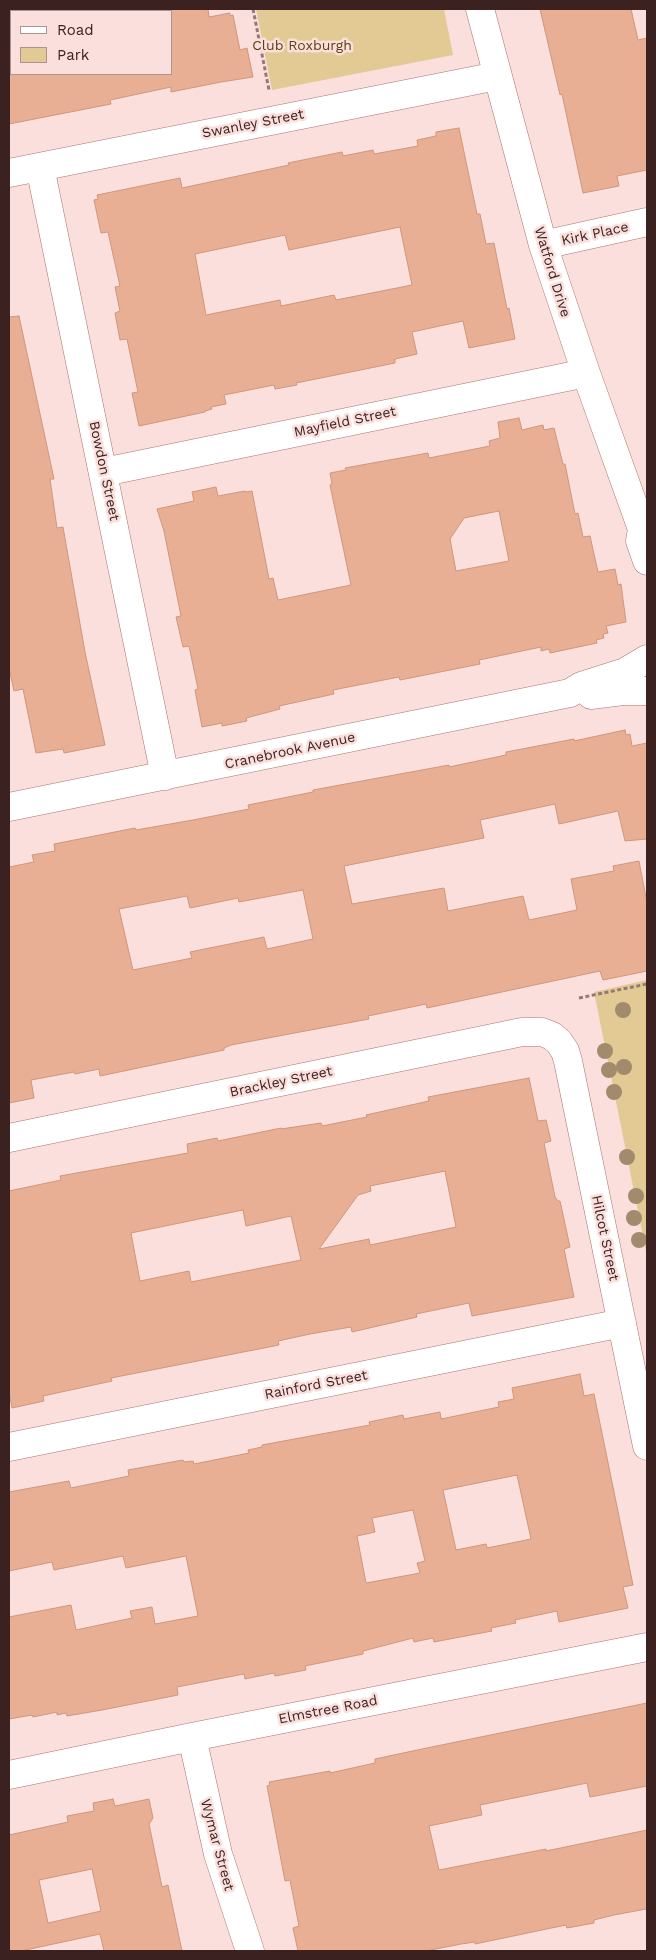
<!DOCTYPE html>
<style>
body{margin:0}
#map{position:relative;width:656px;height:1960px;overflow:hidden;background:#fbdfdc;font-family:"Work Sans",sans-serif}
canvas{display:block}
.frame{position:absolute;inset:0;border:10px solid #3b2220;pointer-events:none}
.legend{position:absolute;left:10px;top:10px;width:162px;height:65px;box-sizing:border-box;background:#fbdfdc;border:1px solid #ae9391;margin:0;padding:6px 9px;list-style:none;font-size:15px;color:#3b2220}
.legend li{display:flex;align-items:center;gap:10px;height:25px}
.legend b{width:25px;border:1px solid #ae9391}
</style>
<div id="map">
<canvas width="656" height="1960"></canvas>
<div class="frame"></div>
<ul class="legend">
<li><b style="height:6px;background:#fff"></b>Road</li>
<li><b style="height:14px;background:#e3ca94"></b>Park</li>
</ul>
</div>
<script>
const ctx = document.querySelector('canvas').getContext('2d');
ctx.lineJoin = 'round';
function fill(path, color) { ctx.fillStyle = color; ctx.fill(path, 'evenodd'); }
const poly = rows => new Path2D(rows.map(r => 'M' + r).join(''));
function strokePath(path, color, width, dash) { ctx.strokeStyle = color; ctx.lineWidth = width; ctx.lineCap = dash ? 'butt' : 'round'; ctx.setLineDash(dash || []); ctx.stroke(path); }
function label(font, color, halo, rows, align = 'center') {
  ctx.font = font + ' "Work Sans",sans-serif'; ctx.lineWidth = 5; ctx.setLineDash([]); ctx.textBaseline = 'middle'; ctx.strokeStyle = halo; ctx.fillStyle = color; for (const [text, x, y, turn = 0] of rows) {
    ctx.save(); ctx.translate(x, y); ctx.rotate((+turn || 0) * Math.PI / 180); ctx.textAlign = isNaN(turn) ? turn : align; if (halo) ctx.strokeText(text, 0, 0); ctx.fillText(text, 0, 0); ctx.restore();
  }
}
fill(poly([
 [256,9,444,9,453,55,272,90],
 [647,980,647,1256,594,992]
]), '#e3ca94');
const building = poly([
 [171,9,208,9,209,17,230,13,230,16,233,15,240,50,247,48,253,77,221,82,171,92,171,87,110,100,111,104,9,124,9,74,171,74,171,9],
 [540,9,631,9,638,40,647,38,647,170,617,176,619,186,583,193,562,94,560,95,540,9],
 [459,128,477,214,480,214,486,244,494,243,507,309,509,308,515,339,469,348,463,321,412,332,417,354,395,359,395,363,296,383,297,385,275,389,274,385,224,395,226,404,211,407,212,409,205,411,205,412,139,426,132,393,138,392,127,339,120,340,115,313,120,311,115,287,120,286,108,232,101,233,94,200,98,199,97,195,180,178,182,188,289,165,288,163,342,152,343,156,373,150,374,154,418,146,417,140,436,136,436,132,459,128],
 [400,227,412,285,336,300,334,295,281,306,280,300,206,315,195,254,285,235,289,250,400,227],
 [19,316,54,479,50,479,57,528,63,527,85,652,105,745,64,753,63,749,36,753,23,689,14,691,9,668,9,317,19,316],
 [519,418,522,430,543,425,544,430,554,428,563,464,565,464,575,514,578,513,583,537,590,536,598,572,615,569,618,585,621,584,626,622,606,626,608,633,603,634,604,638,596,640,597,643,550,653,549,649,541,651,541,647,479,660,480,664,400,680,399,677,333,690,334,694,279,706,280,709,246,718,247,721,222,726,222,723,202,727,195,690,198,689,189,646,183,647,176,617,181,616,164,531,157,509,194,501,192,492,216,487,218,496,245,491,246,492,252,491,269,579,273,578,278,600,351,585,330,485,332,484,330,473,346,470,345,468,428,453,429,458,490,446,489,441,500,438,498,422,519,418],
 [499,511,509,561,456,571,450,539,464,518,499,511],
 [625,730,626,735,630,734,632,746,647,743,647,839,625,841,618,811,559,824,555,804,480,820,484,838,344,866,352,904,444,888,448,911,523,896,529,920,577,910,571,879,614,871,613,866,639,861,647,903,647,971,603,980,600,971,427,1008,426,1004,368,1016,369,1019,231,1045,224,1048,224,1050,100,1076,99,1069,75,1074,74,1072,31,1080,34,1098,9,1103,9,867,34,862,32,855,55,851,54,844,135,828,136,830,193,820,249,809,248,805,313,792,313,790,449,765,449,767,506,755,506,752,574,739,574,741,625,730],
 [303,890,313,939,267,949,264,937,190,952,192,958,133,970,119,909,187,896,190,908,238,898,239,902,303,890],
 [529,1078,538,1121,546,1120,551,1141,544,1143,555,1197,558,1201,560,1201,570,1247,564,1249,574,1297,472,1316,469,1303,416,1314,417,1317,352,1332,351,1327,310,1334,278,1341,279,1345,111,1378,112,1381,43,1396,44,1401,12,1408,9,1392,9,1191,61,1180,60,1176,188,1153,187,1144,217,1138,218,1141,281,1128,281,1129,321,1123,322,1126,367,1117,366,1115,429,1101,428,1097,529,1078],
 [445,1171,456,1227,370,1245,369,1239,319,1249,358,1195,371,1191,370,1186,445,1171],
 [243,1210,246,1226,291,1216,301,1260,191,1282,189,1271,140,1281,131,1233,243,1210],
 [580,1374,584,1396,594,1394,633,1585,623,1587,628,1608,559,1622,557,1611,515,1620,516,1623,491,1628,492,1631,434,1642,433,1638,414,1642,413,1638,363,1651,363,1654,305,1666,306,1670,275,1676,274,1673,245,1679,244,1674,177,1687,178,1695,102,1710,67,1716,66,1713,57,1715,57,1712,33,1717,32,1715,9,1719,9,1617,71,1605,76,1630,132,1618,130,1611,152,1607,155,1624,198,1616,186,1556,126,1568,123,1556,54,1570,52,1562,9,1571,9,1492,69,1481,71,1488,129,1476,128,1470,183,1460,184,1462,193,1461,194,1464,249,1453,248,1450,262,1447,262,1445,370,1425,369,1422,403,1415,404,1419,440,1412,441,1419,499,1407,498,1402,514,1399,512,1388,580,1374],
 [517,1475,531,1539,487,1548,486,1544,456,1550,443,1490,517,1475],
 [413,1510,425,1561,417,1563,420,1573,366,1583,357,1536,375,1532,372,1518,413,1510],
 [647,1703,647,1786,590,1797,587,1783,480,1805,482,1815,429,1826,439,1870,546,1849,546,1851,647,1830,647,1907,646,1909,614,1915,594,1920,594,1923,567,1928,566,1925,475,1944,475,1942,461,1944,426,1951,298,1951,293,1928,299,1926,290,1880,285,1881,267,1786,270,1785,269,1782,330,1771,330,1773,375,1763,375,1759,422,1749,647,1703],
 [113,1799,115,1806,149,1799,153,1818,149,1824,162,1887,168,1885,182,1951,104,1951,100,1934,21,1951,9,1951,9,1835,68,1822,67,1816,94,1811,93,1803,113,1799],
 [92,1869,101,1911,48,1923,39,1880,92,1869]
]);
fill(building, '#e9af94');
strokePath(building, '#cf967b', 1);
const street = poly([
 [480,9,543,245,586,373,642,529,640,541,647,561],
 [40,167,165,776],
 [9,173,497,76],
 [543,245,647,222],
 [104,472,586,373],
 [591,695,623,691,647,691],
 [9,807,570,693,581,686,625,672,647,659],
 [9,1138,522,1032,542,1032,552,1036,559,1042,565,1051,568,1061,647,1446],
 [9,1447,622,1323],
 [192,1737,218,1854,250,1951],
 [9,1775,192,1737,647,1647]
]);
strokePath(street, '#b0736d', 29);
strokePath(poly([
 [253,9,269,90],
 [579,998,647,984]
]), '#947a77', 3, [4, 2.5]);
strokePath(street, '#fff', 28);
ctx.fillStyle = '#a28a6d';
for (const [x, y] of [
 [623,1010],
 [605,1051],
 [624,1067],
 [609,1070],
 [614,1092],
 [627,1157],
 [636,1196],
 [634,1218],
 [639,1240]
]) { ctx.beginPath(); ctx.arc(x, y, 8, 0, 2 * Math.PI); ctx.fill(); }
label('14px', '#594513', '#fbdfdc', [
 ["Club Roxburgh",302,46]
]);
label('14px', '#3b2220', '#fbdfdc', [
 ["Swanley Street",253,124,-11],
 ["Kirk Place",595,234,-12],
 ["Watford Drive",552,272,73],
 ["Mayfield Street",345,422,-12],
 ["Bowdon Street",104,471,78],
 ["Cranebrook Avenue",290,751,-12],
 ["Brackley Street",281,1082,-12],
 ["Hilcot Street",605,1238,78],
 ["Rainford Street",316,1385,-11],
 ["Elmstree Road",328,1710,-11],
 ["Wymar Street",217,1845,75]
]);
</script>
